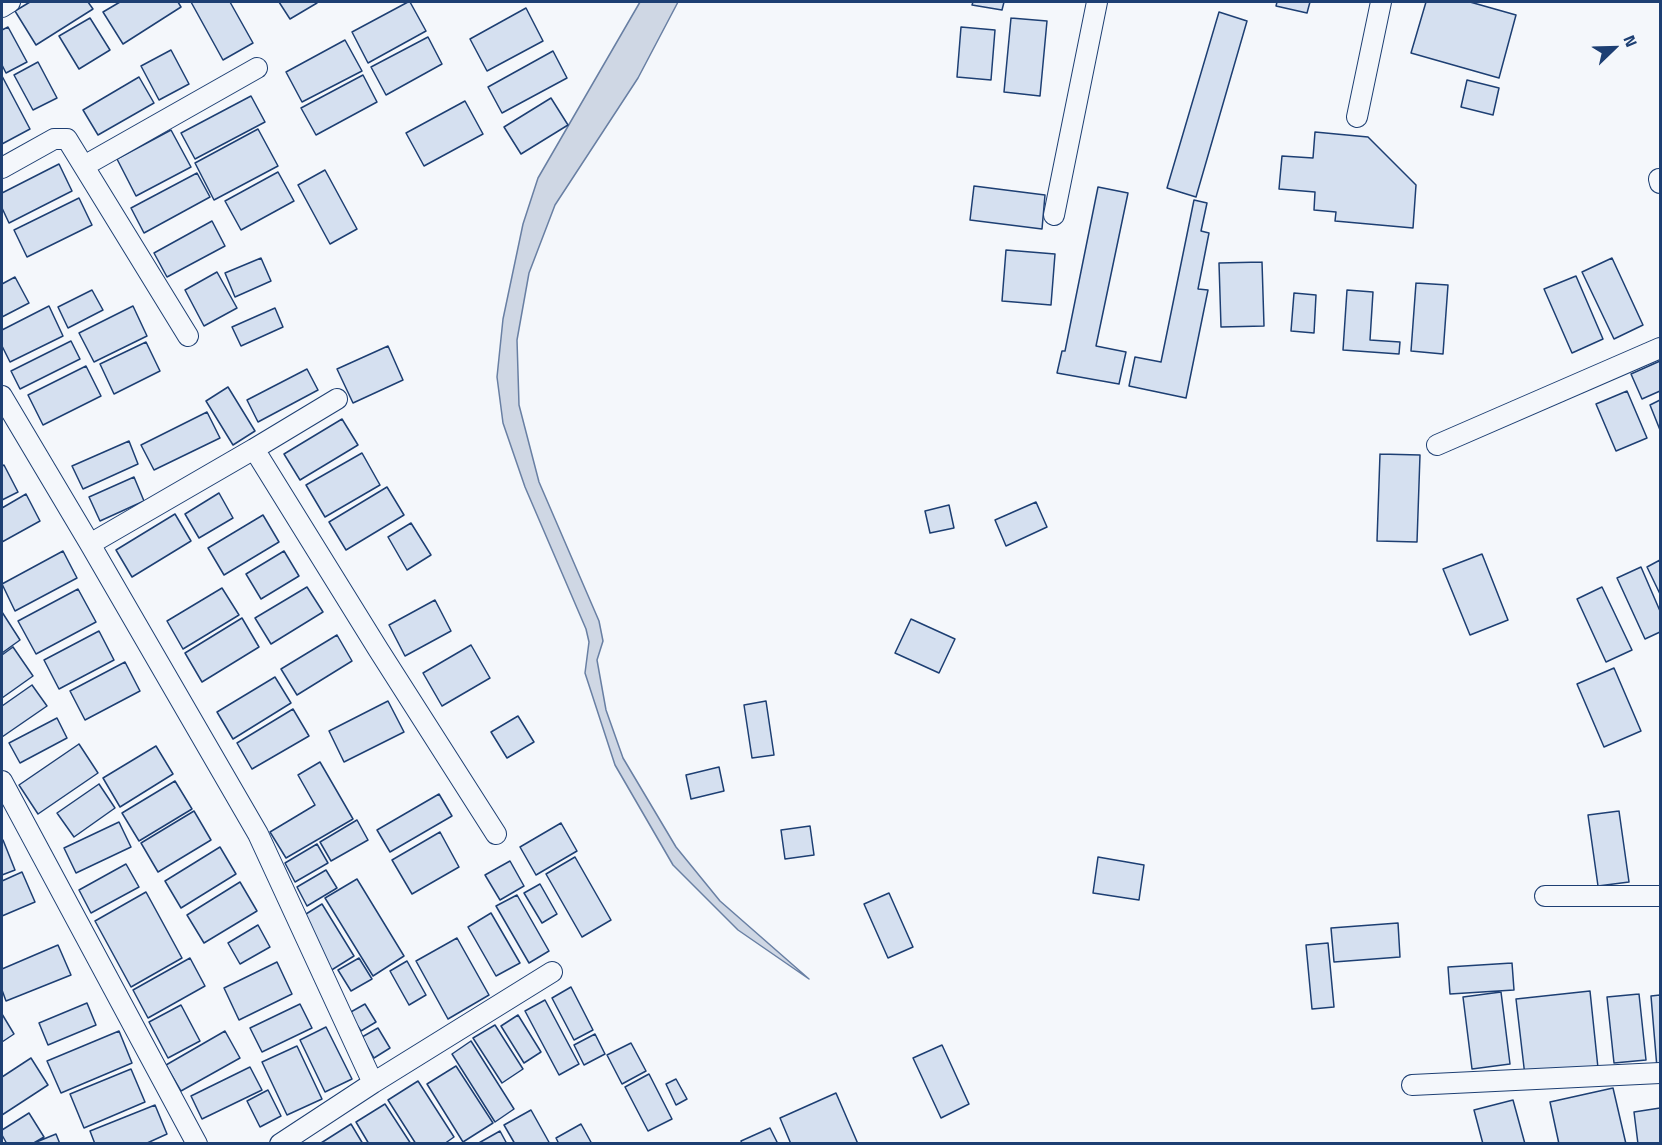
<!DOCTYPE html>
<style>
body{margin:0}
#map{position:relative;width:1662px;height:1145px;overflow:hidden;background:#f4f7fb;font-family:"Titillium Web",sans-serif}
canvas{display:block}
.frame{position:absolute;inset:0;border:3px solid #1d3f73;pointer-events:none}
.north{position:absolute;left:1584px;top:18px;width:60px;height:60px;-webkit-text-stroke:4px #f4f7fb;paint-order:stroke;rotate:67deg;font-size:16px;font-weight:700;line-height:24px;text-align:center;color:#1d3f73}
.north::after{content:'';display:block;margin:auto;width:21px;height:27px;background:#1d3f73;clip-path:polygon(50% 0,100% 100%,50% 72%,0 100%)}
</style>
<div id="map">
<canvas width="1662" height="1145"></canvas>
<div class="frame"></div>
<div class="north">N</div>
</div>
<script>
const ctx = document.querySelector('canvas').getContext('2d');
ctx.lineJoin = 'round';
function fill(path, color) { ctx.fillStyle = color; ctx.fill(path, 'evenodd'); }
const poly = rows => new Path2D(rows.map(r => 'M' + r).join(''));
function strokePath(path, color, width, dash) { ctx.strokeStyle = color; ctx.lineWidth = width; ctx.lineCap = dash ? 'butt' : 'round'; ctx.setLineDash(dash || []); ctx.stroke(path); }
const water = poly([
 [640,2,678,2,638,78,555,205,529,273,517,340,519,405,539,482,599,621,603,641,597,660,606,710,623,758,676,847,720,901,809,979,738,930,673,865,615,765,585,673,589,642,586,629,525,487,503,423,497,377,503,319,523,224,538,178,640,2]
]);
fill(water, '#cfd7e4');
strokePath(water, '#687fa3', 1.5);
const building = poly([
 [30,2,88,2,93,9,36,45,15,11,30,2],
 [120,2,178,2,181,7,123,44,103,12,120,2],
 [191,2,230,2,253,43,223,60,191,2],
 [279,2,316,2,317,3,290,19,279,2],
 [408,2,410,2,426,31,368,63,352,32,408,2],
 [973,2,1004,2,1002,10,972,5,973,2],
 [1277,2,1310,2,1307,13,1276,6,1277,2],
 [1426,2,1470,2,1516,15,1499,78,1411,53,1426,2],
 [526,8,543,41,487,71,470,39,526,8],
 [1219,12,1247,21,1196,197,1167,188,1219,12],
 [90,18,110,50,79,69,59,36,90,18],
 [1011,18,1047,21,1040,96,1004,92,1011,18],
 [8,27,27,62,6,73,2,65,2,30,8,27],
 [961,27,995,30,991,80,957,77,961,27],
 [428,37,442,64,386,95,371,67,428,37],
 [345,40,362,71,302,102,286,72,345,40],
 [171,50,189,84,159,100,141,66,171,50],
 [553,51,567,78,502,113,488,87,553,51],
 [38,62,57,98,33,110,14,75,38,62],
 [363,75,377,102,316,135,301,108,363,75],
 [2,76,30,129,2,144,2,76],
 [139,77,154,103,98,135,83,110,139,77],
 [1467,80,1499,88,1493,115,1461,107,1467,80],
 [251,96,265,122,195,159,181,133,251,96],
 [551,98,568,125,521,154,504,127,551,98],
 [465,101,483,134,424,166,406,133,465,101],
 [258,129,278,166,214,200,195,163,258,129],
 [171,130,191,167,136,196,117,159,171,130],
 [1315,132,1368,137,1416,185,1413,228,1335,221,1336,212,1314,210,1315,192,1279,189,1282,156,1313,158,1315,132],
 [59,164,72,191,9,223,2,208,2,193,59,164],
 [325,170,357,229,330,244,298,185,325,170],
 [278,172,294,201,241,230,225,201,278,172],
 [197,173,210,197,144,233,131,208,197,173],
 [974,186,1045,195,1042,229,970,220,974,186],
 [1098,187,1128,193,1096,346,1126,352,1119,384,1057,373,1062,351,1065,351,1098,187],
 [79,198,92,225,27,257,14,230,79,198],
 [1194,200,1207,203,1201,231,1209,233,1198,289,1208,290,1186,398,1129,386,1135,357,1161,362,1194,200],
 [212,221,225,246,167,277,154,253,212,221],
 [1006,250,1055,254,1051,305,1002,301,1006,250],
 [261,258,271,281,235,297,225,273,261,258],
 [1612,258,1643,325,1614,339,1582,272,1612,258],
 [1262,262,1264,326,1221,327,1219,263,1262,262],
 [217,272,237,308,204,326,185,290,217,272],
 [1576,276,1603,339,1572,353,1544,289,1576,276],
 [15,277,29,303,2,317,2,284,15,277],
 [1416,283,1448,285,1443,354,1411,351,1416,283],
 [92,290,103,310,68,328,58,307,92,290],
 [1347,290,1373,292,1370,340,1400,342,1399,354,1343,350,1347,290],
 [1294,293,1316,295,1314,333,1291,331,1294,293],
 [49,306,63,336,10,362,2,346,2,330,49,306],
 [133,306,147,336,94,362,79,333,133,306],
 [275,308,283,327,241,346,232,327,275,308],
 [71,341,80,359,20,389,11,371,71,341],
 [146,342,160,371,114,394,100,364,146,342],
 [388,346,403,380,353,403,337,369,388,346],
 [1660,361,1660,391,1642,399,1631,374,1660,361],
 [86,366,101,396,43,425,28,395,86,366],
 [307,369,318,390,258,422,247,400,307,369],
 [228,387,255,431,233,445,206,401,228,387],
 [1627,391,1647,438,1616,451,1596,404,1627,391],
 [1660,400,1660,430,1650,405,1660,400],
 [207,412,220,438,154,470,141,445,207,412],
 [342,419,358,445,300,480,284,454,342,419],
 [129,441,138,464,83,489,72,466,129,441],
 [362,453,380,485,325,517,306,485,362,453],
 [1380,454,1420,455,1417,542,1377,541,1380,454],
 [4,465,18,492,2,500,2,466,4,465],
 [134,477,144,501,100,521,89,497,134,477],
 [387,487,404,515,346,550,329,522,387,487],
 [219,493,233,518,199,538,185,514,219,493],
 [26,494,40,521,2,542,2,508,26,494],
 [1036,502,1047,527,1006,546,995,520,1036,502],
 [949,505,954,528,930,533,925,511,949,505],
 [175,514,191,541,132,577,116,550,175,514],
 [263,515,279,542,224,575,208,548,263,515],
 [411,523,431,555,407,570,388,537,411,523],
 [63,551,77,578,15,611,2,584,63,551],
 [284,551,299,576,261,599,246,574,284,551],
 [1482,554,1508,620,1470,635,1443,569,1482,554],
 [1660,560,1660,594,1647,567,1660,560],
 [1641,567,1660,611,1660,632,1645,639,1617,578,1641,567],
 [307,587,323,612,271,644,255,618,307,587],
 [1602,587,1632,650,1606,662,1577,599,1602,587],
 [222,588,239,615,183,649,167,621,222,588],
 [78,589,96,622,36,654,18,621,78,589],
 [435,600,451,631,405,656,389,625,435,600],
 [2,612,20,640,2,653,2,612],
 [242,618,259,647,202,682,185,653,242,618],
 [911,619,955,639,939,673,895,653,911,619],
 [99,631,114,660,59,689,44,660,99,631],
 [337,635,352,661,297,695,281,669,337,635],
 [471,645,490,678,442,706,423,673,471,645],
 [13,647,33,676,2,698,2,655,13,647],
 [125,662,140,691,85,720,70,691,125,662],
 [1614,668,1641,731,1604,747,1577,684,1614,668],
 [275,677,291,703,233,739,217,712,275,677],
 [32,685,47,706,2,737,2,706,32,685],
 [388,701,404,732,344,762,329,731,388,701],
 [766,701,774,755,752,758,744,705,766,701],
 [293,709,309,736,252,769,237,743,293,709],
 [518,716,534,742,507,758,491,732,518,716],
 [57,718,67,738,20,763,9,743,57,718],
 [79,744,98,773,38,814,19,785,79,744],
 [156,746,173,774,120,807,103,778,156,746],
 [320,762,353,819,286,858,270,832,315,805,298,775,320,762],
 [719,767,724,791,691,799,686,775,719,767],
 [175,781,192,809,139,841,122,813,175,781],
 [99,784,115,808,74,837,57,813,99,784],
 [439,794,452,816,390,852,377,830,439,794],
 [194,811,211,840,158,872,141,843,194,811],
 [1619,811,1629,882,1598,886,1588,815,1619,811],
 [357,820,368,840,331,861,320,842,357,820],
 [119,822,131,847,76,873,64,848,119,822],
 [561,823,577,851,536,875,520,847,561,823],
 [810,826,814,855,785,859,781,830,810,826],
 [440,832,459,867,412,894,392,860,440,832],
 [3,840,15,870,2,875,2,841,3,840],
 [317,844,328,863,295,882,285,863,317,844],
 [220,847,236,874,181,908,165,881,220,847],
 [575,857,611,920,582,937,546,874,575,857],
 [1098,857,1144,865,1139,900,1093,893,1098,857],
 [510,861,524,886,500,900,485,875,510,861],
 [126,864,139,887,91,913,79,890,126,864],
 [326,870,337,888,307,906,297,887,326,870],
 [22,872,35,902,2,916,2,881,22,872],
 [357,879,404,956,373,976,325,898,357,879],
 [240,882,257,911,204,943,187,915,240,882],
 [540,884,557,914,542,923,524,893,540,884],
 [146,892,182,958,131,987,95,921,146,892],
 [889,893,913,947,888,958,864,904,889,893],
 [517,895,549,951,529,963,496,906,517,895],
 [322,904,354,956,330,971,298,919,322,904],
 [491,913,520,963,496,976,468,927,491,913],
 [1398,923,1400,957,1334,962,1331,928,1398,923],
 [258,925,270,947,240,964,228,943,258,925],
 [457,938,489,995,448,1019,416,961,457,938],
 [1328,943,1334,1007,1312,1009,1306,945,1328,943],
 [58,945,71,975,6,1001,2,990,2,969,58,945],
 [190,958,205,986,148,1018,133,990,190,958],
 [359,958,372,979,351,991,338,970,359,958],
 [407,961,426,995,409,1005,390,971,407,961],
 [277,962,292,994,239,1020,224,988,277,962],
 [1512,963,1514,990,1450,994,1448,967,1512,963],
 [571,987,593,1030,574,1040,552,998,571,987],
 [1590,991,1598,1068,1525,1076,1516,999,1590,991],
 [1501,992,1510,1064,1472,1069,1463,997,1501,992],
 [1639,994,1646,1060,1614,1063,1607,997,1639,994],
 [1660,995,1660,1068,1657,1068,1651,996,1660,995],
 [545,1000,579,1064,559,1075,525,1011,545,1000],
 [87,1003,96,1025,48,1045,39,1023,87,1003],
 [300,1004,312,1028,262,1052,250,1028,300,1004],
 [365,1004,376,1022,361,1031,349,1013,365,1004],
 [181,1005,200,1041,168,1058,149,1022,181,1005],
 [2,1014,14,1034,2,1042,2,1014],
 [518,1015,541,1052,524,1063,501,1026,518,1015],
 [495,1025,523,1069,502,1083,473,1038,495,1025],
 [326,1027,352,1079,325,1092,300,1040,326,1027],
 [378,1028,390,1048,374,1058,362,1037,378,1028],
 [119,1031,132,1063,61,1093,47,1061,119,1031],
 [225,1031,240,1058,181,1091,166,1065,225,1031],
 [595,1034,605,1054,584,1065,574,1045,595,1034],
 [471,1041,514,1109,495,1122,452,1054,471,1041],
 [631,1043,646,1071,622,1084,607,1055,631,1043],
 [942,1045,969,1104,941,1118,913,1058,942,1045],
 [297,1046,322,1099,287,1115,262,1062,297,1046],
 [31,1058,48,1085,2,1115,2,1077,31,1058],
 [456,1066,493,1123,463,1142,427,1084,456,1066],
 [250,1067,262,1090,202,1119,191,1096,250,1067],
 [131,1069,145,1102,84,1128,70,1094,131,1069],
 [649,1074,672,1119,648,1131,625,1087,649,1074],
 [676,1079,687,1099,676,1105,666,1084,676,1079],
 [418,1081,454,1137,444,1144,416,1144,388,1100,418,1081],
 [1613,1088,1626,1144,1559,1144,1550,1102,1613,1088],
 [268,1090,281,1116,260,1127,247,1101,268,1090],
 [836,1093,858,1144,791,1144,780,1118,836,1093],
 [1513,1100,1525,1144,1483,1144,1474,1110,1513,1100],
 [385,1104,411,1144,369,1144,356,1122,385,1104],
 [155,1105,167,1134,145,1144,95,1144,90,1131,155,1105],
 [1660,1108,1660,1144,1638,1144,1634,1112,1660,1108],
 [531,1110,550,1144,515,1144,504,1125,531,1110],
 [29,1113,44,1137,32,1144,7,1144,2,1135,2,1130,29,1113],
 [351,1124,363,1144,322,1144,321,1143,351,1124],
 [581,1124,592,1144,559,1144,556,1138,581,1124],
 [770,1128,778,1144,742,1144,741,1141,770,1128],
 [500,1131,507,1144,477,1144,500,1131],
 [56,1134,60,1144,34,1143,56,1134]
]);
fill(building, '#d5e0f0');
strokePath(building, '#1d3f73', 1.5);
const minor = poly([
 [2,7,10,2],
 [1357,117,1381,2],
 [84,166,257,68],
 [2,168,54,139,67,139,188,336],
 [1659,179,1660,183],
 [1054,215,1097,2],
 [2,396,90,544,258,834,373,1083],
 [337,399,254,449,378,649,496,834],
 [1437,445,1660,348],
 [90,544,254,449],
 [2,781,197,1144],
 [1545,896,1660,896],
 [1412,1085,1660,1073],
 [280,1144,373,1083,552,972]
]);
strokePath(minor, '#1d3f73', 22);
strokePath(minor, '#f4f7fb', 20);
</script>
